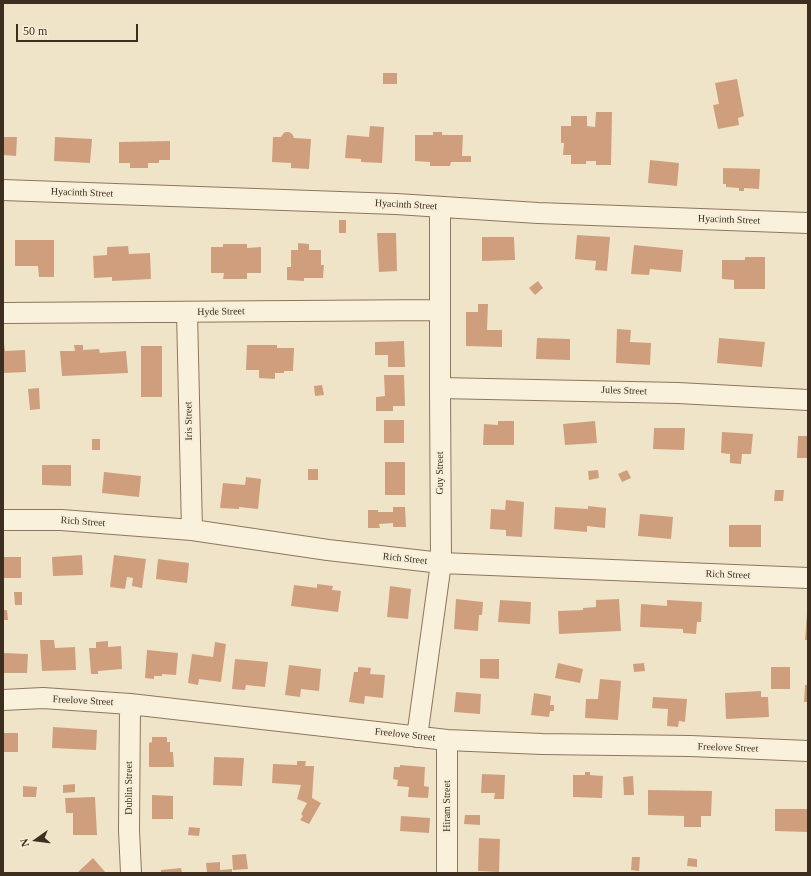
<!DOCTYPE html>
<style>
body{margin:0}
#map{position:relative;width:811px;height:876px;overflow:hidden;background:#f0e4c8;font-family:"Times New Roman",serif}
canvas{display:block}
.frame{position:absolute;inset:0;border:4px solid #3d2e20;pointer-events:none}
.north{position:absolute;left:16px;top:820px;width:40px;height:40px;-webkit-text-stroke:3px #f7eed8;paint-order:stroke;rotate:256deg;font-size:11px;font-weight:700;line-height:16px;text-align:center;color:#3d2e20}
.north::after{content:'';display:block;margin:auto;width:14px;height:18px;background:#3d2e20;clip-path:polygon(50% 0,100% 100%,50% 72%,0 100%)}
.scale{position:absolute;left:16px;top:24px;width:122px;height:18px;box-sizing:border-box;border:2px solid #3d2e20;border-top:0;padding-left:5px;font-size:12px;line-height:14px;white-space:nowrap;color:#3d2e20;-webkit-text-stroke:3px #f7eed8;paint-order:stroke}
</style>
<div id="map">
<canvas width="811" height="876"></canvas>
<div class="frame"></div>
<div class="north">N</div>
<div class="scale">50 m</div>
</div>
<script>
const ctx = document.querySelector('canvas').getContext('2d');
ctx.lineJoin = 'round';
function fill(path, color) { ctx.fillStyle = color; ctx.fill(path, 'evenodd'); }
const poly = rows => new Path2D(rows.map(r => 'M' + r).join(''));
function strokePath(path, color, width, dash) { ctx.strokeStyle = color; ctx.lineWidth = width; ctx.lineCap = dash ? 'butt' : 'round'; ctx.setLineDash(dash || []); ctx.stroke(path); }
function label(font, color, halo, rows, align = 'center') {
  ctx.font = font + ' "Times New Roman",serif'; ctx.lineWidth = 4; ctx.setLineDash([]); ctx.textBaseline = 'middle'; ctx.strokeStyle = halo; ctx.fillStyle = color; for (const [text, x, y, turn = 0] of rows) {
    ctx.save(); ctx.translate(x, y); ctx.rotate((+turn || 0) * Math.PI / 180); ctx.textAlign = isNaN(turn) ? turn : align; if (halo) ctx.strokeText(text, 0, 0); ctx.fillText(text, 0, 0); ctx.restore();
  }
}
fill(poly([
 [383,73,397,73,397,84,383,84],
 [737,79,744,116,738,118,739,125,718,129,713,105,719,104,715,83],
 [596,112,612,112,611,165,596,165,596,161,586,161,586,164,571,164,571,155,563,155,564,143,561,143,561,126,571,126,571,116,587,116,587,126,595,127],
 [370,126,384,127,382,163,361,162,361,159,345,158,347,135,369,137],
 [285,132,289,132,292,134,294,138,311,139,309,169,291,168,291,163,272,162,273,137,281,137,283,134],
 [433,132,442,132,442,135,463,135,462,156,471,156,471,162,451,162,450,166,430,166,430,162,415,161,415,135,433,135],
 [3,137,17,137,16,156,3,155],
 [55,137,92,139,90,163,54,161],
 [170,141,170,160,159,160,159,163,148,163,148,168,130,168,130,163,119,163,119,142],
 [650,160,679,163,677,186,648,183],
 [723,168,760,169,759,189,744,188,744,191,739,191,739,188,726,187,726,184,723,184],
 [339,220,346,220,346,233,339,233],
 [377,233,396,233,397,271,379,272],
 [577,235,610,237,607,271,595,270,596,261,575,259],
 [482,237,514,237,515,260,482,261],
 [15,240,54,240,54,277,39,277,38,266,15,266],
 [298,243,309,244,309,250,321,250,321,265,324,265,323,278,304,278,304,281,287,280,287,267,291,267,291,250,298,250],
 [223,244,247,244,247,248,261,247,261,273,247,273,247,279,223,279,224,273,211,273,211,247,223,247],
 [634,245,683,250,681,272,650,269,649,275,631,274],
 [128,246,129,254,150,253,151,279,112,281,112,277,94,278,93,256,107,255,107,247],
 [745,257,765,257,765,289,734,289,734,280,722,279,722,260,745,260],
 [538,281,543,288,535,295,529,288],
 [478,304,488,304,487,330,502,330,502,347,466,346,466,312,478,312],
 [617,329,631,330,630,342,651,343,650,365,616,363],
 [537,338,570,339,570,360,536,359],
 [719,338,765,342,762,367,717,363],
 [404,341,405,367,388,367,388,355,375,355,375,342],
 [4,343,5,351,25,350,26,372,3,373,3,344],
 [74,345,83,345,83,350,99,349,100,353,126,351,128,373,62,376,60,351,75,351],
 [247,345,277,345,277,348,294,348,293,371,284,371,284,373,275,373,275,379,259,378,259,370,246,370],
 [141,346,162,346,162,397,141,397],
 [384,375,404,375,405,406,393,406,393,411,376,411,376,397,385,396],
 [322,385,324,395,315,396,314,386],
 [39,388,40,409,30,410,28,389],
 [384,420,404,420,404,443,384,443],
 [498,421,514,421,514,445,483,445,484,424,498,425],
 [595,421,597,443,565,445,563,424],
 [654,428,685,428,684,450,653,449],
 [722,432,753,434,751,454,742,454,741,464,730,463,730,454,721,453],
 [798,436,808,436,808,458,797,458],
 [92,439,100,439,100,450,92,450],
 [385,462,405,462,405,495,385,495],
 [42,465,71,465,71,486,42,485],
 [308,469,318,469,318,480,308,480],
 [598,470,599,478,589,480,588,471],
 [627,470,631,478,622,482,618,474],
 [104,472,141,476,139,497,102,493],
 [246,477,261,479,258,509,239,507,239,509,220,508,223,483,245,485],
 [775,490,784,490,783,501,774,501],
 [506,500,524,502,522,537,506,536,506,530,490,529,491,509,505,510],
 [588,506,606,508,605,528,587,526,587,532,554,529,555,507,588,509],
 [393,507,405,507,406,527,393,527,393,523,379,524,380,528,368,528,368,510,378,510,378,512,393,512],
 [640,514,673,517,671,539,638,536],
 [729,525,761,525,761,547,729,547],
 [82,555,83,575,53,576,52,557],
 [114,555,146,559,142,588,132,586,133,578,127,577,125,589,110,587],
 [3,557,21,557,21,578,3,578],
 [158,559,189,563,187,583,156,579],
 [317,584,333,586,332,590,341,591,338,612,291,606,294,585,317,588],
 [390,586,411,589,408,619,387,617],
 [14,592,22,592,22,605,15,605],
 [456,599,483,602,482,615,479,615,478,631,454,629],
 [619,599,621,631,559,634,558,611,583,610,583,608,596,607,596,600],
 [500,600,531,602,530,624,498,622],
 [667,600,702,602,701,622,697,622,696,634,683,633,683,629,640,627,641,604,667,606],
 [3,610,7,610,8,620,3,620],
 [807,613,808,613,808,640,805,640],
 [40,640,54,640,55,648,75,647,76,670,42,671],
 [108,641,108,647,121,646,122,669,98,671,98,674,91,674,89,648,96,648,96,642],
 [215,642,226,644,221,682,199,679,198,685,188,683,192,654,213,657],
 [147,650,178,653,176,675,162,674,162,676,154,676,154,679,145,678],
 [3,653,28,654,27,673,3,673],
 [235,659,268,662,265,687,246,685,245,690,232,689],
 [480,659,499,659,499,679,480,678],
 [558,663,583,669,580,683,555,678],
 [644,663,645,671,634,672,633,664],
 [289,665,321,669,319,691,301,689,300,697,285,695],
 [358,667,371,668,370,674,385,675,383,698,365,696,364,704,349,702,354,672,358,672],
 [771,667,790,667,790,689,771,689],
 [600,679,621,681,618,720,585,718,586,699,598,699],
 [805,685,808,685,808,702,804,702],
 [761,691,761,697,768,697,769,717,726,719,725,693],
 [456,692,481,694,480,714,454,712],
 [534,693,551,696,550,705,554,705,554,711,550,711,549,717,531,715],
 [653,697,687,699,685,722,679,721,678,727,667,726,668,709,652,708],
 [53,727,97,730,96,750,52,748],
 [3,733,18,733,18,752,3,752],
 [152,737,167,737,167,742,170,742,170,752,173,752,174,767,149,767,149,743,152,742],
 [214,757,244,758,242,786,213,785],
 [297,761,306,761,305,766,314,766,312,798,321,803,309,824,300,820,303,816,301,814,307,803,297,799,301,785,272,783,273,764,297,765],
 [400,765,425,767,424,786,429,787,428,798,408,797,409,787,397,786,398,780,393,779,394,767,400,767],
 [585,772,590,772,590,775,603,776,602,798,573,797,573,775,585,775],
 [482,774,505,775,504,799,494,799,495,793,481,793],
 [633,776,634,795,624,795,623,777],
 [75,784,75,792,63,793,63,785],
 [23,786,37,787,36,797,23,797],
 [648,790,712,791,711,816,701,816,701,827,684,827,684,816,648,815],
 [152,795,173,796,173,819,152,819],
 [95,797,97,835,73,835,73,813,66,813,65,798],
 [775,809,808,809,808,832,775,831],
 [465,815,480,815,480,825,464,824],
 [401,816,430,818,429,833,400,831],
 [189,827,200,828,199,836,188,835],
 [479,838,500,839,499,872,478,871],
 [246,854,248,869,233,870,232,855],
 [632,857,640,857,639,871,631,870],
 [93,858,106,873,77,873],
 [688,858,697,859,697,867,687,866],
 [220,862,220,870,232,869,232,873,207,873,206,863],
 [181,868,182,873,161,873,161,870]
]), '#cf9f7d');
const minor = poly([
 [3,190,396,204,538,213,808,223],
 [187,312,192,530],
 [3,313,440,310],
 [440,388,678,393,808,400],
 [3,520,61,520,192,530,328,550,441,563,808,578],
 [3,700,43,698,130,704,447,740,542,744,690,746,808,751],
 [130,704,129,830,131,873],
 [417,737,441,563,440,388,440,207],
 [447,740,447,873]
]);
strokePath(minor, '#8d765c', 22);
strokePath(minor, '#faf1dc', 20);
label('10px', '#3d2e20', '#f7eed8', [
 ["Hyacinth Street",82,193,2],
 ["Hyacinth Street",406,205,3],
 ["Hyacinth Street",729,220,2],
 ["Hyde Street",221,312,-1],
 ["Jules Street",624,391,2],
 ["Iris Street",189,421,-91],
 ["Guy Street",440,473,-90],
 ["Rich Street",83,522,4],
 ["Rich Street",405,559,6],
 ["Rich Street",728,575,2],
 ["Freelove Street",83,701,3],
 ["Freelove Street",405,735,6],
 ["Freelove Street",728,748,2],
 ["Dublin Street",129,788,-90],
 ["Hiram Street",447,806,-90]
]);
</script>
